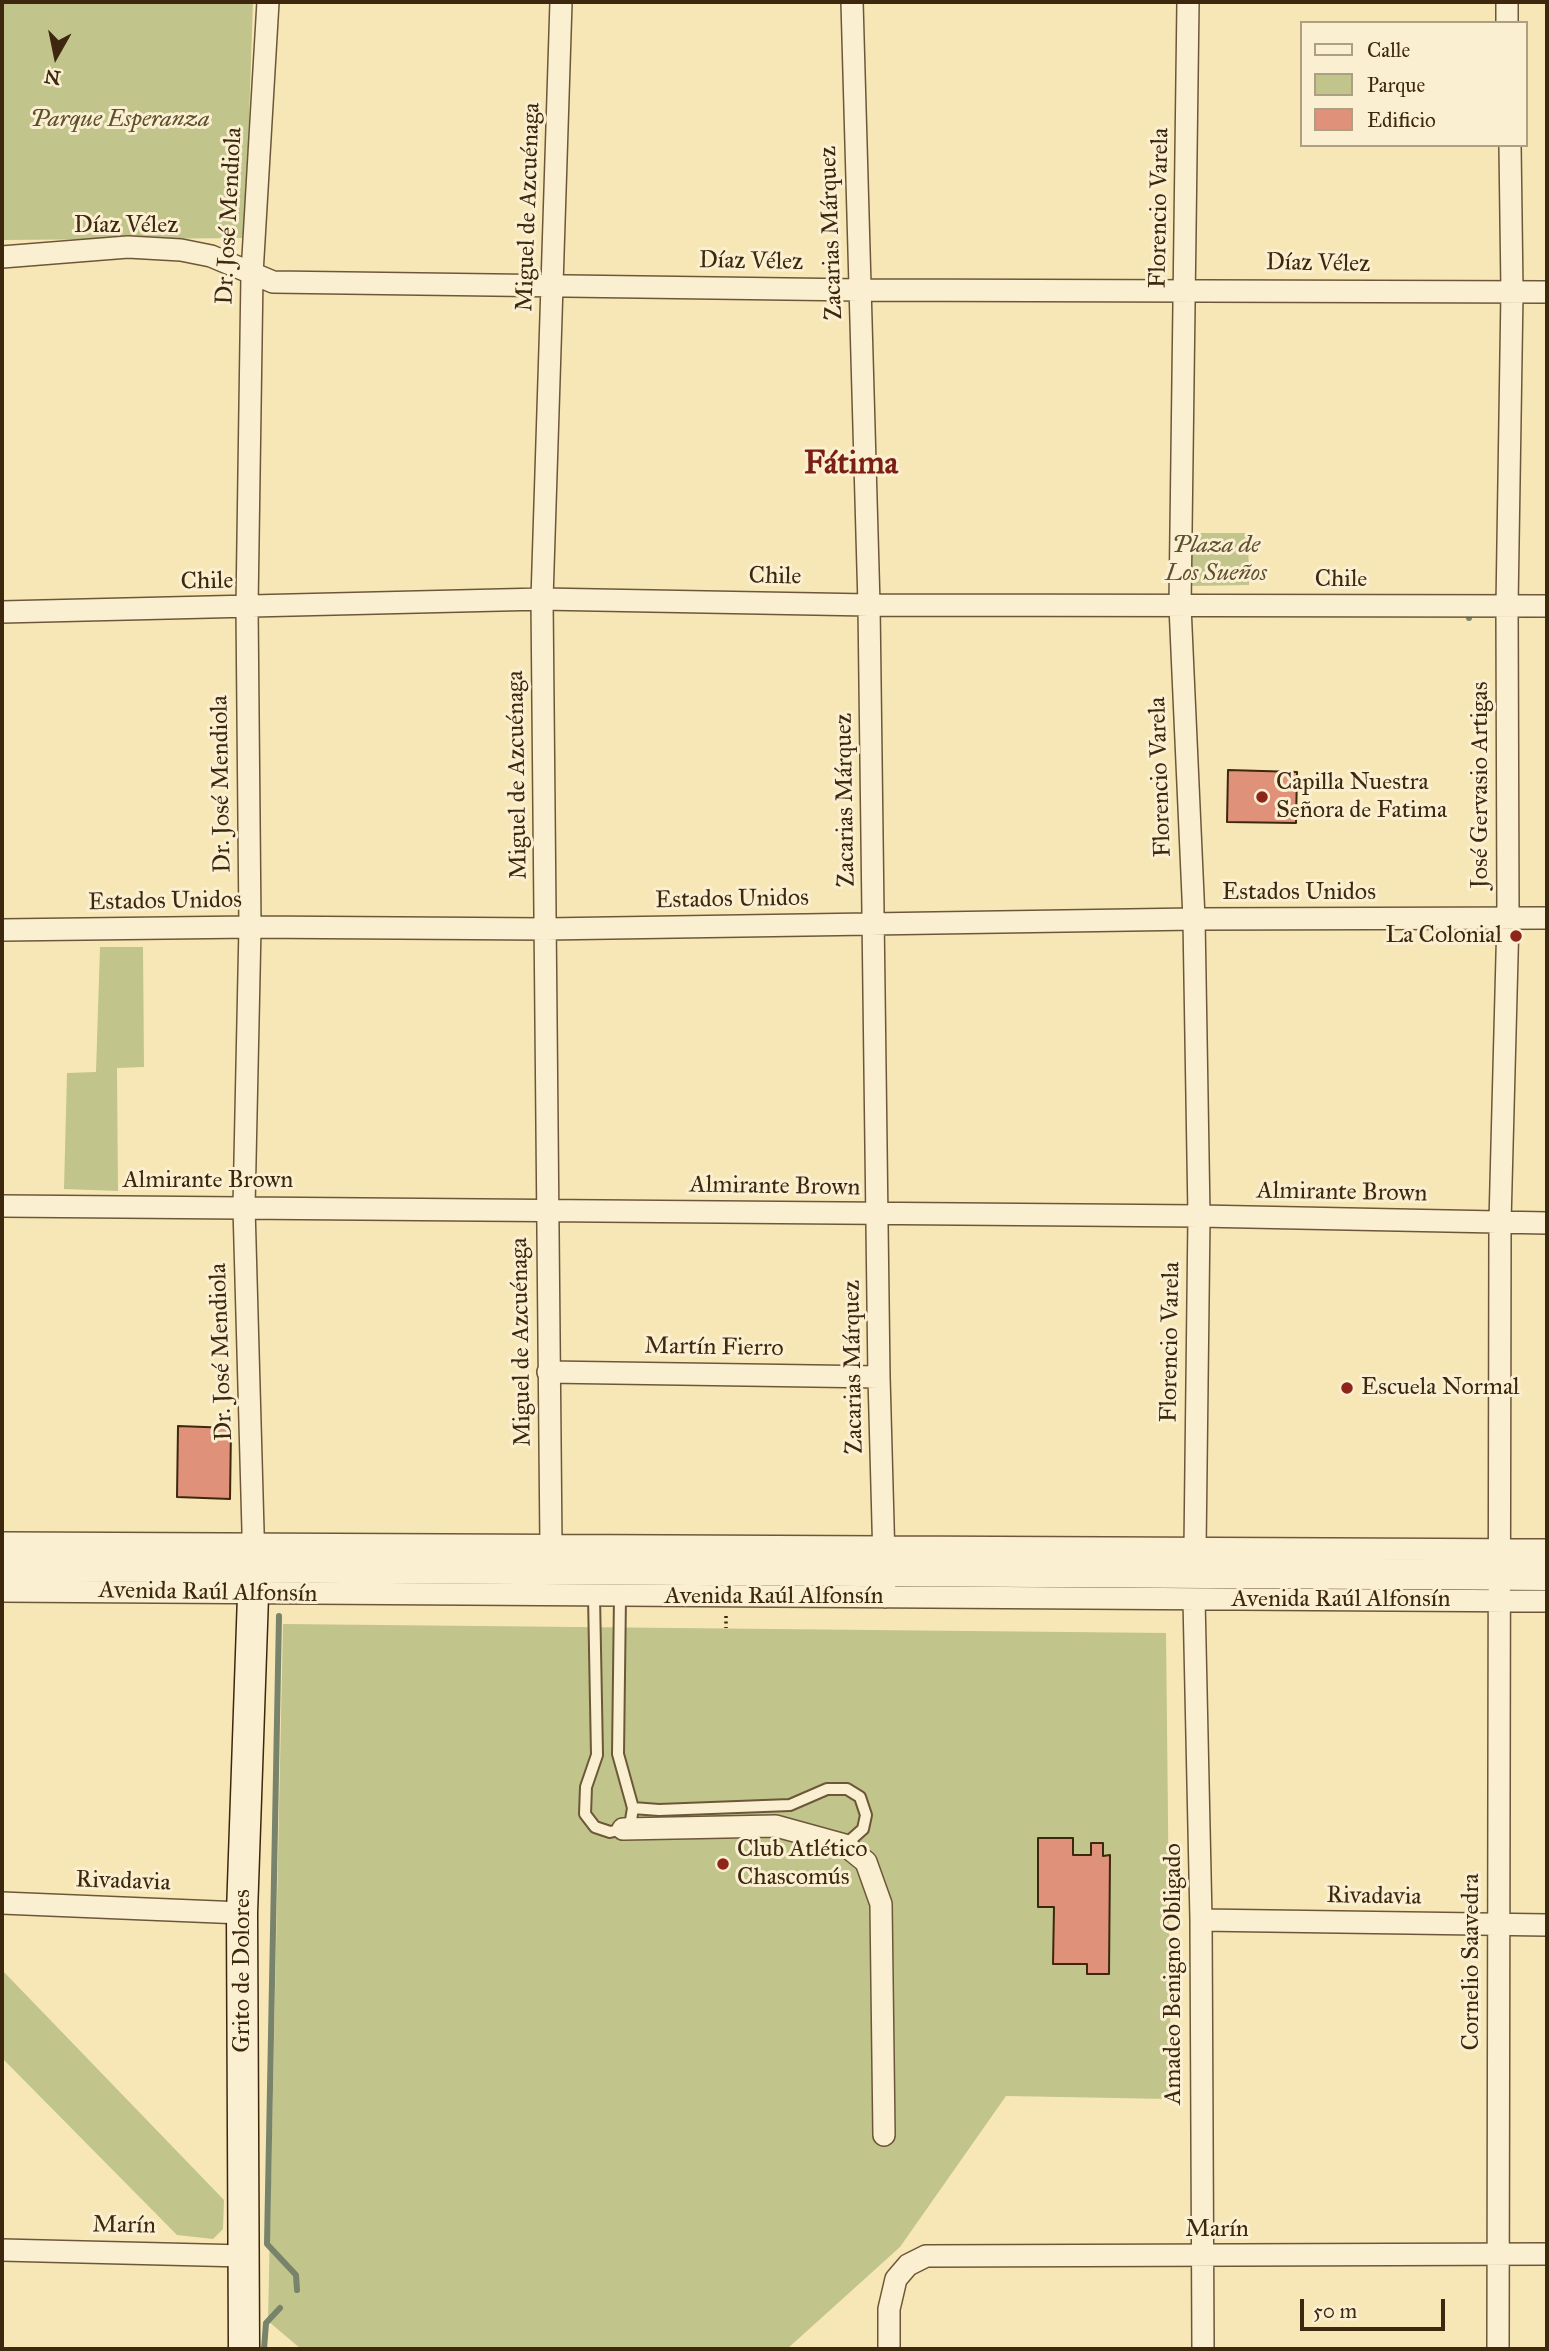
<!DOCTYPE html>
<meta charset="utf-8">
<style>
body{margin:0}
#map{position:relative;width:1549px;height:2351px;overflow:hidden;background:#f7e7b7;font-family:"IM FELL Great Primer",serif}
canvas{display:block}
.frame{position:absolute;inset:0;border:4px solid #3d280f;pointer-events:none}
.legend{position:absolute;left:1300px;top:21px;width:228px;height:126px;box-sizing:border-box;background:#faefd0;border:2px solid #ae9f83;margin:0;padding:9px 12px;list-style:none;font-size:21px;color:#3d280f}
.legend li{display:flex;align-items:center;gap:14px;height:35px}
.legend b{width:35px;border:2px solid #ae9f83}
.north{position:absolute;left:21px;top:21px;width:70px;height:70px;-webkit-text-stroke:5px #faefd0;paint-order:stroke;rotate:189deg;font-size:19px;font-weight:700;line-height:28px;text-align:center;color:#3d280f}
.north::after{content:'';display:block;margin:auto;width:24px;height:32px;background:#3d280f;clip-path:polygon(50% 0,100% 100%,50% 72%,0 100%)}
.scale{position:absolute;left:1300px;top:2299px;width:145px;height:32px;box-sizing:border-box;border:4px solid #3d280f;border-top:0;padding-left:9px;font-size:21px;line-height:24px;white-space:nowrap;color:#3d280f;-webkit-text-stroke:5px #faefd0;paint-order:stroke}
</style>
<div id="map">
<canvas width="1549" height="2351"></canvas>
<div class="frame"></div>
<ul class="legend">
<li><b style="height:9px;background:#faefd0"></b>Calle</li>
<li><b style="height:19px;background:#c1c48b"></b>Parque</li>
<li><b style="height:19px;background:#df917a"></b>Edificio</li>
</ul>
<div class="north">N</div>
<div class="scale">50 m</div>
</div>
<script>
const ctx = document.querySelector('canvas').getContext('2d');
ctx.lineJoin = 'round';
function fill(path, color) { ctx.fillStyle = color; ctx.fill(path, 'evenodd'); }
const poly = rows => new Path2D(rows.map(r => 'M' + r).join(''));
function strokePath(path, color, width, dash) { ctx.strokeStyle = color; ctx.lineWidth = width; ctx.lineCap = dash ? 'butt' : 'round'; ctx.setLineDash(dash || []); ctx.stroke(path); }
function label(font, color, halo, rows, align = 'center') {
  ctx.font = font + ' "IM FELL Great Primer",serif'; ctx.lineWidth = 6; ctx.setLineDash([]); ctx.textBaseline = 'middle'; ctx.strokeStyle = halo; ctx.fillStyle = color; for (const [text, x, y, turn = 0] of rows) {
    ctx.save(); ctx.translate(x, y); ctx.rotate((+turn || 0) * Math.PI / 180); ctx.textAlign = isNaN(turn) ? turn : align; if (halo) ctx.strokeText(text, 0, 0); ctx.fillText(text, 0, 0); ctx.restore();
  }
}
fill(poly([
 [2,2,253,2,245,238,2,240],
 [1183,533,1248,533,1249,585,1193,586,1183,575],
 [100,947,143,947,144,1067,117,1068,118,1191,64,1189,67,1073,96,1072],
 [283,1624,1166,1633,1171,2099,1006,2096,900,2247,787,2349,301,2349,268,2321],
 [2,1970,224,2200,223,2229,213,2239,177,2235,2,2058]
]), '#c1c48b');
strokePath(poly([
 [1469,618,1469,617],
 [279,1616,267,2244,296,2275,297,2290],
 [264,2349,266,2323,280,2308]
]), '#77846b', 6);
const building = poly([
 [1228,770,1297,772,1296,823,1227,822,1228,770],
 [178,1426,231,1428,230,1499,177,1497,178,1426],
 [1038,1838,1073,1838,1073,1855,1091,1855,1091,1843,1103,1843,1103,1856,1110,1855,1109,1974,1087,1974,1087,1964,1053,1964,1054,1907,1038,1907,1038,1838]
]);
fill(building, '#df917a');
strokePath(building, '#3d280f', 2);
const lane = poly([
 [594,1596,597,1755,586,1787,585,1814,595,1827,610,1832,623,1829,631,1820,633,1808,618,1754,620,1596],
 [633,1808,659,1810,790,1805,827,1789,847,1789,860,1797,866,1815,863,1829,845,1845]
]);
const street = poly([
 [852,2,869,605,879,1377,885,1597],
 [1188,2,1180,606,1194,919,1199,1216,1195,1549],
 [1507,2,1507,23],
 [2,257,128,247,181,250,211,256,273,282,860,290,1547,292],
 [2,612,542,599,869,605,1547,606],
 [2,930,250,927,546,929,1194,919,1547,918],
 [2,1206,1199,1216,1547,1223],
 [548,1372,879,1377],
 [2,1543,1547,1550],
 [551,1547,542,599,561,2],
 [254,1567,244,1207,250,927,247,607,252,274,268,2],
 [2,1591,1547,1601],
 [1194,1599,1201,1920,1203,2349],
 [623,1829,776,1826,845,1845,866,1862,881,1904,884,2135],
 [2,1903,242,1913],
 [1201,1920,1547,1925],
 [2,2250,244,2256],
 [889,2349,889,2309,896,2279,908,2265,926,2256,1547,2254],
 [1498,2349,1500,1222,1508,918,1507,606,1512,292,1510,145]
]);
const secondary = poly([
 [2,1566,1547,1575],
 [244,2349,242,1913,254,1567]
]);
strokePath(lane, '#6c5839', 14);
strokePath(street, '#6c5839', 24);
strokePath(secondary, '#3d280f', 33);
strokePath(poly([
 [726,1616,726,1628]
]), '#3d280f', 3.5, [2, 3.5]);
strokePath(lane, '#faefd0', 10);
strokePath(street, '#faefd0', 21);
strokePath(secondary, '#faefd0', 30);
for (const [x, y, r, color] of [
 [1262,797,7,"#8f2418"],
 [1516,936,7,"#8f2418"],
 [1347,1388,7,"#8f2418"],
 [723,1864,7,"#8f2418"]
]) { const dot = new Path2D(); dot.arc(x, y, r, 0, 2 * Math.PI); ctx.fillStyle = color; ctx.fill(dot); strokePath(dot, '#faefd0', 2.5); }
label('italic 24px', '#5e4f2e', '#faefd0', [
 ["Parque Esperanza",120,120],
 ["Plaza de",1216,546],
 ["Los Sueños",1216,574]
]);
label('24px', '#3d280f', '#faefd0', [
 ["Miguel de Azcuénaga",529,207,-88],
 ["Florencio Varela",1160,208,-89],
 ["Dr. José Mendiola",230,216,-87],
 ["Díaz Vélez",126,226],
 ["Zacarias Márquez",832,233,-92],
 ["Díaz Vélez",751,262,1],
 ["Díaz Vélez",1318,264,1],
 ["Chile",775,577,1],
 ["Chile",1341,580],
 ["Chile",207,582,-1],
 ["Miguel de Azcuénaga",518,775,-91],
 ["Florencio Varela",1161,777,-92],
 ["Dr. José Mendiola",222,784,-91],
 ["José Gervasio Artigas",1481,785,-90],
 ["Zacarias Márquez",846,800,-91],
 ["Estados Unidos",1299,893],
 ["Estados Unidos",732,900,-1],
 ["Estados Unidos",165,902,-1],
 ["Almirante Brown",208,1181],
 ["Almirante Brown",775,1187,1],
 ["Almirante Brown",1342,1193,1],
 ["Miguel de Azcuénaga",522,1342,-91],
 ["Florencio Varela",1171,1342,-89],
 ["Martín Fierro",714,1348,1],
 ["Dr. José Mendiola",222,1352,-92],
 ["Zacarias Márquez",854,1367,-91],
 ["Avenida Raúl Alfonsín",208,1593,1],
 ["Avenida Raúl Alfonsín",774,1597],
 ["Avenida Raúl Alfonsín",1341,1600],
 ["Rivadavia",123,1882,2],
 ["Rivadavia",1374,1897,1],
 ["Cornelio Saavedra",1472,1962,-90],
 ["Grito de Dolores",243,1971,-90],
 ["Amadeo Benigno Obligado",1174,1974,-90],
 ["Marín",124,2226,1],
 ["Marín",1217,2230]
]);
label('24px', '#3d280f', '#faefd0', [
 ["Capilla Nuestra",1276,783],
 ["Señora de Fatima",1276,811],
 ["La Colonial",1502,936,"right"],
 ["Escuela Normal",1361,1388],
 ["Club Atlético",737,1850],
 ["Chascomús",737,1878]
], 'left');
label('bold 32px', '#7a1f14', '#faefd0', [
 ["Fátima",851,465]
]);
</script>
